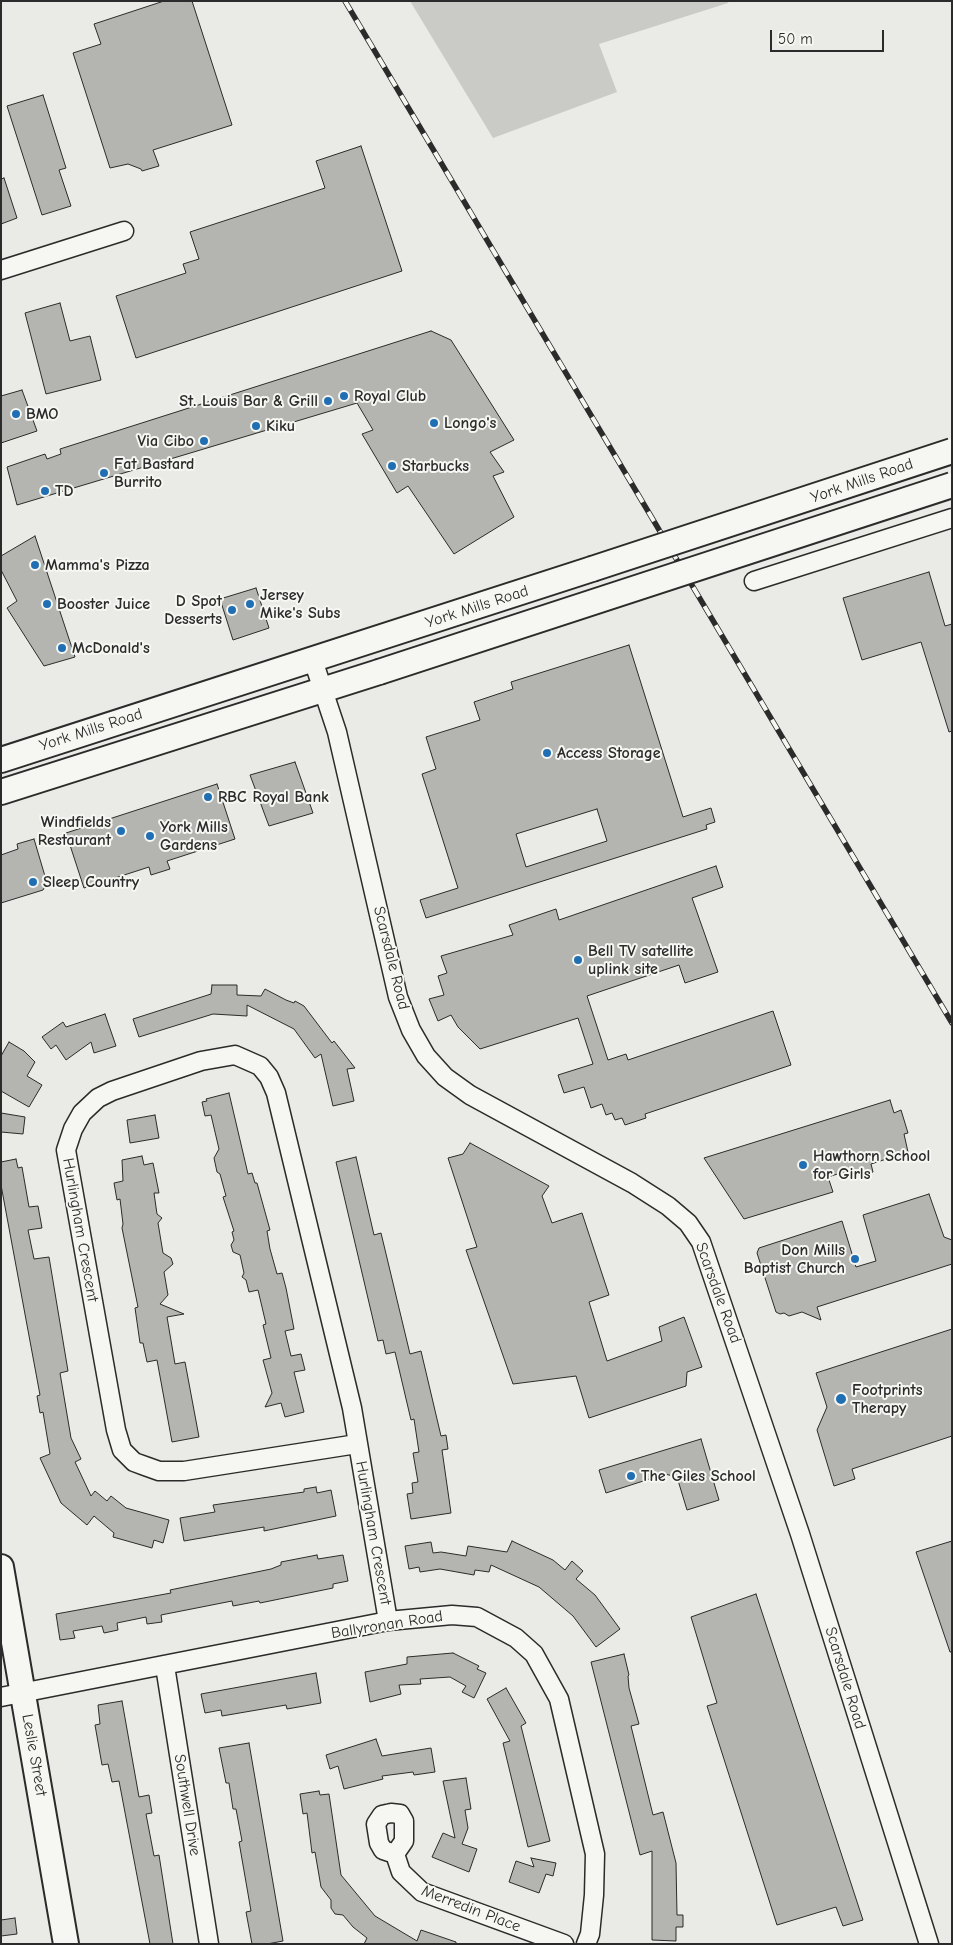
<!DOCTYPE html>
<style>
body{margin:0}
#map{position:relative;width:953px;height:1945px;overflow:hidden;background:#eaeae6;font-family:"Comic Neue",sans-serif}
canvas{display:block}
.frame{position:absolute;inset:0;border:2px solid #2b2b2b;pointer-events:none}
.scale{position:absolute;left:770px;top:30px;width:114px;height:22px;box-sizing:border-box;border:2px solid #2b2b2b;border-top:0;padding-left:6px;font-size:15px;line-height:18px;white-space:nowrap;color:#2b2b2b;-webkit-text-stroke:4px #f6f6f2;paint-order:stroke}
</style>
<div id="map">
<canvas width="953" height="1945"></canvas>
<div class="frame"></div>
<div class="scale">50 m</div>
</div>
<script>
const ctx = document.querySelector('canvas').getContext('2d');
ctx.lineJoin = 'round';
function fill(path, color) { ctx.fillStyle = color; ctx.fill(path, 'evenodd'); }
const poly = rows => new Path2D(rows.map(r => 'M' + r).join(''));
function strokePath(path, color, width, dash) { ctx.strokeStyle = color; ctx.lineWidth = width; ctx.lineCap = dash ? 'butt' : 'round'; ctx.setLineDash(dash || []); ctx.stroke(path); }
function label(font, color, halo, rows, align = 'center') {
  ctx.font = font + ' "Comic Neue",sans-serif'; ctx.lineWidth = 4; ctx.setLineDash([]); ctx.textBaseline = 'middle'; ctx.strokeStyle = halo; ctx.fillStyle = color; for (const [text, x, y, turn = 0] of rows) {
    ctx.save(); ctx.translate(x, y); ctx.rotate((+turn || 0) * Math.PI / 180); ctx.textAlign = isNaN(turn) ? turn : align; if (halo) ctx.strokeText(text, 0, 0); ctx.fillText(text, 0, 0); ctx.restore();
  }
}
fill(poly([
 [410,1,729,1,728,3,599,44,617,92,493,138]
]), '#cacac7');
const building = poly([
 [164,1,192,1,232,125,153,150,159,166,142,171,141,169,128,164,110,168,73,53,101,44,94,24,164,1],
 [43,95,66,168,59,170,71,206,42,215,7,106,43,95],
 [361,146,402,271,136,358,116,296,186,273,183,264,199,259,190,232,325,188,316,161,361,146],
 [4,178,17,218,1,224,1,179,4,178],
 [60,303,70,341,90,336,101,380,46,394,25,313,60,303],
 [431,331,451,340,514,440,490,452,504,472,493,476,514,517,454,554,408,486,397,493,362,434,373,430,357,403,17,505,7,467,45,454,47,459,61,454,60,449,431,331],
 [22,390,37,431,1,443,1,396,22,390],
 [35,536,75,657,44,666,7,608,17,601,1,570,1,556,35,536],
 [929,572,945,626,952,624,952,731,949,732,921,642,862,660,843,598,929,572],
 [256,588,269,628,233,640,220,599,256,588],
 [629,645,683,817,711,808,715,822,706,825,707,829,426,918,420,900,458,888,422,774,436,769,426,737,480,720,474,702,513,689,511,682,629,645],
 [597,809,607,841,526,867,516,834,597,809],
 [295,762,313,813,269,826,250,775,295,762],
 [217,784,235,839,167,861,170,869,151,875,149,867,84,888,66,833,217,784],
 [34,839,47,883,43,890,1,903,1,855,18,849,17,844,34,839],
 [716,866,723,887,692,898,718,972,685,983,679,965,587,996,608,1060,626,1054,628,1060,773,1011,791,1065,645,1114,646,1118,625,1125,622,1118,615,1120,612,1113,606,1115,602,1104,591,1108,584,1087,564,1093,558,1075,593,1064,578,1018,480,1049,458,1027,451,1015,438,1021,429,999,444,995,438,976,447,973,441,956,513,935,509,925,556,909,559,920,716,866],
 [212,985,237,985,237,995,261,996,265,989,286,1000,294,1003,295,1001,304,1006,332,1043,334,1041,355,1068,347,1069,354,1101,333,1106,321,1054,315,1058,294,1029,247,1005,247,1016,213,1014,139,1037,133,1019,211,994,212,985],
 [105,1014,116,1046,94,1053,91,1042,66,1060,56,1045,51,1049,42,1037,63,1022,66,1027,105,1014],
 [9,1042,24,1051,35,1062,27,1076,42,1085,29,1107,1,1091,1,1056,9,1042],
 [229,1093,248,1174,252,1173,255,1183,257,1183,270,1230,267,1231,270,1249,277,1274,282,1273,286,1288,294,1329,285,1331,291,1356,301,1354,305,1370,294,1372,304,1412,285,1417,281,1403,265,1407,272,1393,263,1360,271,1358,263,1325,266,1324,258,1290,249,1292,246,1280,242,1277,244,1273,240,1255,233,1252,231,1245,234,1240,232,1232,234,1231,223,1197,226,1196,220,1174,217,1172,214,1158,219,1149,211,1115,205,1116,202,1102,207,1101,206,1099,229,1093],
 [890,1100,894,1113,901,1110,908,1133,904,1134,908,1152,871,1164,873,1172,852,1177,850,1170,828,1177,833,1192,744,1219,704,1158,890,1100],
 [1,1113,25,1117,23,1134,1,1132,1,1113],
 [155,1115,159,1138,130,1143,127,1120,155,1115],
 [470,1143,549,1186,542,1196,552,1223,582,1213,609,1295,589,1302,607,1361,662,1341,659,1327,684,1317,702,1367,687,1372,686,1386,589,1418,576,1376,513,1384,466,1250,477,1247,448,1158,463,1154,470,1143],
 [142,1156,144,1165,153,1163,159,1193,154,1193,157,1214,162,1218,158,1223,163,1253,171,1258,173,1264,164,1272,168,1295,160,1304,184,1314,167,1317,175,1364,185,1362,199,1437,172,1442,157,1360,147,1362,143,1343,140,1343,135,1308,138,1307,122,1228,123,1224,120,1199,117,1200,114,1183,123,1181,122,1160,142,1156],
 [356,1157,374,1235,381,1233,410,1354,421,1351,441,1436,446,1435,448,1449,442,1450,451,1513,411,1519,407,1494,413,1493,412,1483,418,1482,413,1453,419,1452,414,1419,411,1420,395,1352,386,1354,383,1340,378,1341,336,1162,356,1157],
 [16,1159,18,1168,22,1167,29,1207,38,1206,42,1228,28,1230,34,1259,49,1257,68,1371,60,1373,71,1438,81,1459,75,1462,91,1496,95,1491,107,1501,111,1496,126,1508,169,1520,163,1543,154,1540,152,1548,113,1537,114,1533,94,1516,87,1525,61,1503,40,1458,50,1454,43,1412,40,1413,37,1396,40,1395,1,1185,1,1162,16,1159],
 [929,1194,944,1237,952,1240,952,1264,817,1307,821,1320,802,1312,789,1316,784,1313,780,1314,776,1312,757,1253,759,1248,842,1221,856,1267,876,1261,863,1215,929,1194],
 [952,1329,952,1436,852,1469,855,1479,834,1486,817,1430,827,1407,816,1373,952,1329],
 [701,1439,719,1500,687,1510,677,1477,665,1474,606,1493,599,1470,701,1439],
 [316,1487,317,1493,331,1490,336,1516,264,1531,264,1527,184,1541,180,1518,215,1512,213,1505,304,1492,304,1489,316,1487],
 [512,1541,553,1560,565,1570,572,1561,583,1571,576,1579,595,1595,620,1629,596,1647,573,1616,539,1587,491,1565,489,1572,475,1570,474,1575,440,1569,420,1572,419,1567,409,1569,405,1546,431,1542,433,1553,441,1552,466,1556,468,1546,507,1552,512,1541],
 [952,1541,952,1652,950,1652,916,1552,952,1541],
 [317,1555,318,1559,343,1555,348,1581,333,1584,333,1588,260,1603,259,1601,233,1606,232,1601,161,1615,162,1622,147,1624,146,1617,117,1623,118,1630,104,1633,102,1626,73,1631,75,1638,60,1640,56,1614,171,1593,170,1590,271,1569,281,1565,281,1562,317,1555],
 [756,1594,863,1920,843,1926,836,1907,777,1925,707,1706,717,1703,691,1617,756,1594],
 [453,1653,479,1666,477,1669,486,1673,474,1698,462,1692,466,1686,450,1677,420,1679,421,1684,399,1685,401,1694,370,1702,365,1672,407,1664,407,1657,453,1653],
 [624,1654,629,1675,628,1676,629,1688,639,1724,631,1726,653,1815,663,1812,676,1863,677,1915,683,1915,683,1927,676,1927,676,1941,652,1940,652,1851,640,1855,591,1662,624,1654],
 [316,1673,321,1703,287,1709,286,1705,222,1716,221,1710,205,1713,201,1694,316,1673],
 [506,1688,526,1723,521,1726,550,1841,528,1847,503,1743,510,1741,487,1699,506,1688],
 [122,1701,139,1797,149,1795,152,1813,146,1814,154,1856,159,1855,173,1944,150,1944,119,1781,112,1782,108,1764,102,1765,95,1725,100,1724,98,1705,122,1701],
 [376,1739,382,1756,431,1748,435,1772,414,1775,413,1772,382,1776,383,1779,344,1789,338,1766,330,1769,326,1755,376,1739],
 [249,1743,283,1941,267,1944,252,1944,246,1912,251,1911,239,1842,242,1841,236,1809,233,1809,229,1783,226,1783,219,1748,249,1743],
 [466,1778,471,1809,465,1810,468,1828,462,1844,477,1849,469,1872,432,1857,443,1833,455,1838,443,1781,466,1778],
 [319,1791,320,1795,329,1794,341,1875,375,1916,417,1941,421,1930,456,1942,456,1944,364,1944,367,1938,353,1927,343,1915,335,1914,331,1908,331,1900,321,1887,315,1852,312,1853,307,1813,303,1814,300,1794,319,1791],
 [531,1858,556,1863,553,1876,546,1874,539,1893,509,1882,516,1861,534,1867,531,1858],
 [15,1918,17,1934,1,1936,1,1920,15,1918]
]);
fill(building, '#b4b4b1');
strokePath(building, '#2b2b2b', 1);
const street = poly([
 [1,270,124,231],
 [754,581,952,518],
 [313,660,337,732,398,997,411,1030,426,1056,445,1077,470,1095,632,1183,668,1206,688,1223,701,1242,800,1534,929,1944],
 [357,1444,184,1471,159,1471,145,1466,134,1462,122,1450,116,1430,66,1150,73,1129,82,1113,98,1098,112,1091,201,1061,235,1055,260,1066,269,1077,276,1093,352,1408,388,1621],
 [165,1666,209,1944],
 [1,1697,388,1621,452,1615,477,1617,516,1638,534,1654,559,1699,595,1854,594,1895,590,1934,586,1944],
 [391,1813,400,1814,404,1821,404,1841,395,1854,383,1850,379,1843,376,1824,382,1815,391,1813],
 [395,1854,401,1872,422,1892,564,1944]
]);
const secondary = poly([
 [1,760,592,569],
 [1,792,379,672],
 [1,1567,66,1944]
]);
strokePath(street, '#2b2b2b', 21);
strokePath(secondary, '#2b2b2b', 28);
strokePath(street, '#f6f6f2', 18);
strokePath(secondary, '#f6f6f2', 24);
const rail = poly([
 [345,1,952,1023]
]);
strokePath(rail, '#2b2b2b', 5.5);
strokePath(rail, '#f6f6f2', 4, [11]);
const secondaryBridge = poly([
 [592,569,952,451],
 [379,672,952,485]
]);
strokePath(secondaryBridge, '#2b2b2b', 28, []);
strokePath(secondaryBridge, '#f6f6f2', 24);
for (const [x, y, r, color] of [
 [344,396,5,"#1f6fb2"],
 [328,401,5,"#1f6fb2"],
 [16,414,5,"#1f6fb2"],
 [434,423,5,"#1f6fb2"],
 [256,426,5,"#1f6fb2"],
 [204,441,5,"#1f6fb2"],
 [392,466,5,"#1f6fb2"],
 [104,473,5,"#1f6fb2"],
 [45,491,5,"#1f6fb2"],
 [35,565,5,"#1f6fb2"],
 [47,604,5,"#1f6fb2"],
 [250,604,5,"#1f6fb2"],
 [232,610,5,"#1f6fb2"],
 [62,648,5,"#1f6fb2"],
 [547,753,5,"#1f6fb2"],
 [208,797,5,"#1f6fb2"],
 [121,831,5,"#1f6fb2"],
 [150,836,5,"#1f6fb2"],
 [33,882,5,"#1f6fb2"],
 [578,960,5,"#1f6fb2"],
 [803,1165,5,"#1f6fb2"],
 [855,1259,5,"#1f6fb2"],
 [841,1399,6,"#1f6fb2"],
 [631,1476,5,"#1f6fb2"]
]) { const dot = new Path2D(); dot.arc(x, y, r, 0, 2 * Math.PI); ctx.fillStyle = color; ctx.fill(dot); strokePath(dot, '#f6f6f2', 2); }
label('bold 16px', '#2b2b2b', '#f6f6f2', [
 ["Royal Club",354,396],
 ["St. Louis Bar & Grill",318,401,"right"],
 ["BMO",26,414],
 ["Longo's",444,423],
 ["Kiku",266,426],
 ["Via Cibo",194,441,"right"],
 ["Fat Bastard",114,464],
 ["Burrito",114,482],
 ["Starbucks",402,466],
 ["TD",55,491],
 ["Mamma's Pizza",45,565],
 ["Jersey",260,595],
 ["Mike's Subs",260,613],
 ["D Spot",222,601,"right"],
 ["Desserts",222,619,"right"],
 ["Booster Juice",57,604],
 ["McDonald's",72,648],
 ["Access Storage",557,753],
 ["RBC Royal Bank",218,797],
 ["Windfields",111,822,"right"],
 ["Restaurant",111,840,"right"],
 ["York Mills",160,827],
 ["Gardens",160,845],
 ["Sleep Country",43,882],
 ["Bell TV satellite",588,951],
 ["uplink site",588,969],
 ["Hawthorn School",813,1156],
 ["for Girls",813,1174],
 ["Don Mills",845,1250,"right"],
 ["Baptist Church",845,1268,"right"],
 ["Footprints",852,1390],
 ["Therapy",852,1408],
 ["The Giles School",641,1476]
], 'left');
label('16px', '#2b2b2b', '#f6f6f2', [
 ["York Mills Road",862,481,-19],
 ["York Mills Road",477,607,-18],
 ["York Mills Road",91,730,-18],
 ["Scarsdale Road",391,958,76],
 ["Hurlingham Crescent",80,1230,80],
 ["Scarsdale Road",718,1293,70],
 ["Hurlingham Crescent",373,1533,80],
 ["Ballyronan Road",387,1625,-9],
 ["Scarsdale Road",845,1678,73],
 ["Leslie Street",34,1755,80],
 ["Southwell Drive",187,1805,81],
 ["Merredin Place",471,1909,21]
]);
</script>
